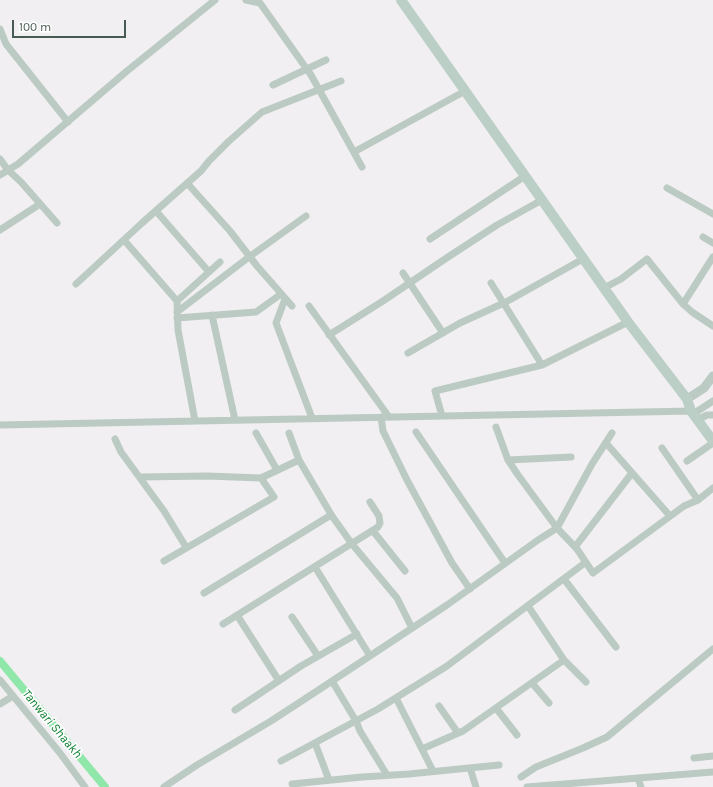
<!DOCTYPE html>
<style>
body{margin:0}
#map{position:relative;width:713px;height:787px;overflow:hidden;background:#f1eff1;font-family:Karla,sans-serif}
canvas{display:block}
.scale{position:absolute;left:12px;top:20px;width:114px;height:18px;box-sizing:border-box;border:2px solid #485b52;border-top:0;padding-left:5px;font-size:12px;line-height:14px;white-space:nowrap;color:#485b52;-webkit-text-stroke:3px #fff;paint-order:stroke}
</style>
<div id="map">
<canvas width="713" height="787"></canvas>
<div class="scale">100 m</div>
</div>
<script>
const ctx = document.querySelector('canvas').getContext('2d');
ctx.lineJoin = 'round';
const poly = rows => new Path2D(rows.map(r => 'M' + r).join(''));
function strokePath(path, color, width, dash) { ctx.strokeStyle = color; ctx.lineWidth = width; ctx.lineCap = dash ? 'butt' : 'round'; ctx.setLineDash(dash || []); ctx.stroke(path); }
function label(font, color, halo, rows, align = 'center') {
  ctx.font = font + ' Karla,sans-serif'; ctx.lineWidth = 3.5; ctx.setLineDash([]); ctx.textBaseline = 'middle'; ctx.strokeStyle = halo; ctx.fillStyle = color; for (const [text, x, y, turn = 0] of rows) {
    ctx.save(); ctx.translate(x, y); ctx.rotate((+turn || 0) * Math.PI / 180); ctx.textAlign = isNaN(turn) ? turn : align; if (halo) ctx.strokeText(text, 0, 0); ctx.fillText(text, 0, 0); ctx.restore();
  }
}
strokePath(poly([
 [0,661,105,787]
]), '#8fe7a9', 8);
strokePath(poly([
 [246,0,260,3,311,75,362,167],
 [0,29,6,44,68,122],
 [273,85,326,60],
 [354,152,465,91],
 [0,159,8,170,21,182,57,223],
 [0,175,18,164,127,71,215,0],
 [187,183,230,231,257,266,292,306],
 [667,188,713,214],
 [156,211,209,272],
 [0,230,40,204],
 [703,237,713,243],
 [430,239,525,176],
 [124,240,177,301,178,330,195,421],
 [403,273,443,333],
 [491,283,542,365],
 [76,284,142,223,201,171,209,161,228,142,262,112,341,81],
 [604,288,621,279,647,259,683,304,692,312,713,326],
 [285,299,276,323,312,418],
 [177,301,220,262],
 [683,304,713,257],
 [309,306,389,417],
 [177,312,249,257,306,216],
 [212,315,235,420],
 [177,318,256,312,281,294],
 [329,335,383,301,445,259,497,225,542,200],
 [408,353,460,323,506,302,583,259],
 [693,414,713,401],
 [442,416,435,391,542,365,628,322],
 [381,417,383,431,407,480,452,563,470,589],
 [697,420,707,415,713,415],
 [0,425,691,411],
 [496,427,508,460,518,475,557,528,577,549,593,573,684,506,698,500,713,488],
 [416,432,505,563],
 [256,433,277,470],
 [289,433,299,460,332,516,352,544,397,598,412,628],
 [115,439,121,452,164,511,186,547],
 [606,443,670,516],
 [662,448,698,500],
 [508,460,571,457],
 [687,461,713,443],
 [140,477,207,476,261,478,299,460],
 [373,531,405,571],
 [575,547,632,473],
 [164,561,274,497,261,478],
 [315,567,370,656],
 [564,579,616,647],
 [204,593,331,515],
 [528,606,564,660,586,682],
 [237,615,279,681],
 [292,617,318,656],
 [223,624,378,527,380,523,379,516,370,502],
 [0,680,60,753,85,787],
 [332,681,356,721,360,731,387,775],
 [532,683,549,703],
 [396,698,433,771],
 [0,704,13,696],
 [439,706,458,733],
 [496,708,517,735],
 [235,710,301,666,357,634],
 [315,743,329,780],
 [422,749,463,731,564,660],
 [694,758,713,756],
 [281,761,378,709,447,666,586,562],
 [470,768,476,787],
 [521,777,536,767,583,748,607,737,713,649],
 [638,778,641,787],
 [292,784,362,777,409,774,499,765],
 [164,787,197,765,271,721,317,691,447,605,538,540,557,528,592,464,612,433],
 [527,787,713,772]
]), '#bbcbc3', 7);
strokePath(poly([
 [687,399,704,388,713,376]
]), '#bbcbc3', 9);
strokePath(poly([
 [401,0,628,322,687,399,691,411,713,441]
]), '#bbcfc7', 10);
label('italic 13px', '#138435', '#fff', [
 ["Tanwari Shaakh",52,724,50]
]);
</script>
